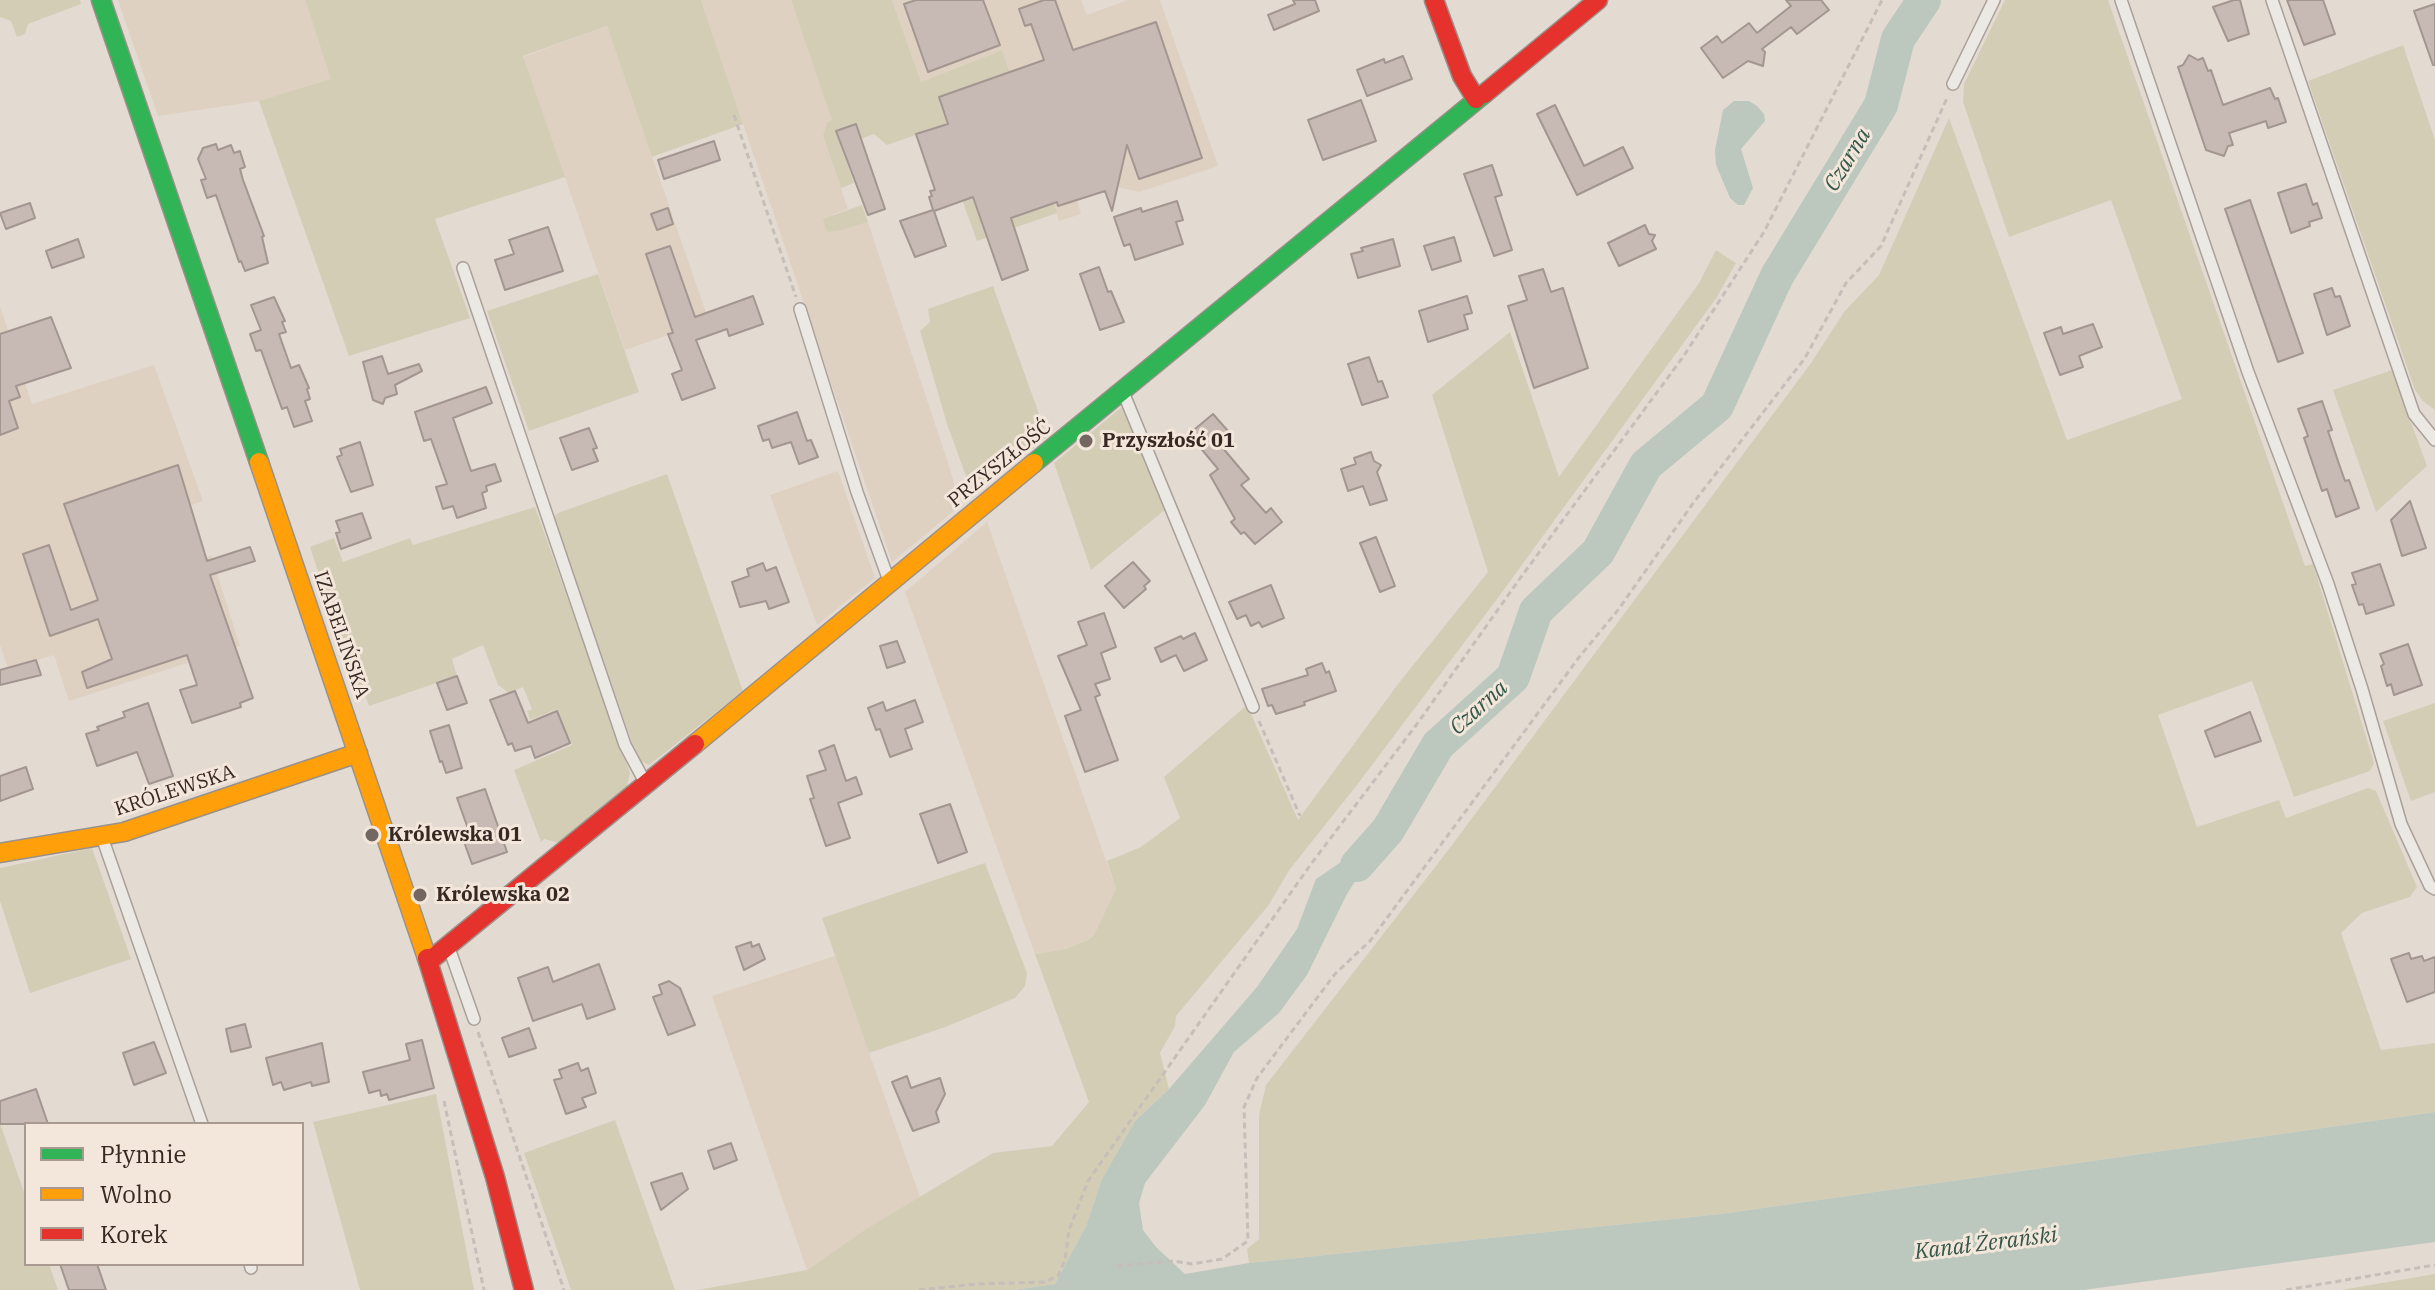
<!DOCTYPE html>
<meta charset="utf-8">
<style>
body{margin:0}
#map{position:relative;width:2435px;height:1290px;overflow:hidden;background:#e3dad2;font-family:"IBM Plex Serif",serif}
canvas{display:block}
.legend{position:absolute;left:24px;top:1122px;width:280px;height:144px;box-sizing:border-box;background:#f3e6da;border:2px solid #a89a91;margin:0;padding:10px 14px;list-style:none;font-size:24px;color:#382823}
.legend li{display:flex;align-items:center;gap:16px;height:40px}
.legend b{width:40px;border:2px solid #a89a91}
</style>
<div id="map">
<canvas width="2435" height="1290"></canvas>
<ul class="legend">
<li><b style="height:10px;background:#30b455"></b>Płynnie</li>
<li><b style="height:10px;background:#ff9f0a"></b>Wolno</li>
<li><b style="height:10px;background:#e5322d"></b>Korek</li>
</ul>
</div>
<script>
const ctx = document.querySelector('canvas').getContext('2d');
ctx.lineJoin = 'round';
function fill(path, color) { ctx.fillStyle = color; ctx.fill(path, 'evenodd'); }
const poly = rows => new Path2D(rows.map(r => 'M' + r).join(''));
function strokePath(path, color, width, dash) { ctx.strokeStyle = color; ctx.lineWidth = width; ctx.lineCap = dash ? 'butt' : 'round'; ctx.setLineDash(dash || []); ctx.stroke(path); }
function label(font, color, halo, rows, align = 'center') {
  ctx.font = font + ' "IBM Plex Serif",serif'; ctx.lineWidth = 6; ctx.setLineDash([]); ctx.textBaseline = 'middle'; ctx.strokeStyle = halo; ctx.fillStyle = color; for (const [text, x, y, turn = 0] of rows) {
    ctx.save(); ctx.translate(x, y); ctx.rotate((+turn || 0) * Math.PI / 180); ctx.textAlign = isNaN(turn) ? turn : align; if (halo) ctx.strokeText(text, 0, 0); ctx.fillText(text, 0, 0); ctx.restore();
  }
}
fill(poly([
 [118,0,305,0,332,80,259,101,158,116],
 [701,0,791,0,833,120,823,136,848,209,832,215,829,232,868,222,883,268,947,460,954,483,955,510,892,562],
 [892,0,1081,0,1087,15,1128,0,1160,0,1218,166,1139,192,1118,187,1077,200,1081,214,1059,221,1002,50,921,82],
 [607,26,713,333,673,348,668,335,625,350,523,57],
 [0,306,32,404,154,365,203,501,160,516,178,567,211,555,240,646,69,701,54,655,8,668,0,645],
 [838,471,875,578,817,625,770,495],
 [987,522,1116,889,1094,935,1088,940,1066,949,1035,954,905,592],
 [835,956,920,1197,866,1229,807,1270,712,996]
]), '#ded1c1');
fill(poly([
 [0,0,80,0,81,4,28,24,25,34,17,37,11,21,0,17],
 [305,0,701,0,743,124,652,157,607,26,523,56,565,177,435,219,470,318,349,356,259,101,331,79],
 [791,0,892,0,921,82,1002,50,1057,213,977,241,936,128,887,145,874,134,861,139,856,124,836,131,854,183,841,188,823,136,827,123,832,120],
 [2005,0,2108,0,2305,566,2313,564,2374,763,2370,771,2294,797,2252,681,2158,715,2197,827,2279,800,2286,818,2368,788,2376,791,2417,887,2410,897,2362,913,2341,933,2381,1050,2435,1043,2435,1112,1721,1214,1249,1263,1247,1249,1259,1239,1259,1115,1266,1085,1446,853,1811,363,1844,312,1879,275,1949,118,2067,440,2182,399,2111,200,2009,237,1963,102,1964,84],
 [2403,45,2435,140,2435,410,2423,401,2415,390,2308,81],
 [862,205,868,222,838,231,828,232,825,227,823,219],
 [1716,250,1736,263,1717,297,1500,595,1357,785,1290,869,1268,906,1176,1016,1175,1026,1160,1053,1169,1089,1135,1121,1102,1179,1086,1226,1055,1284,1013,1290,698,1290,807,1270,866,1229,993,1153,1052,1146,1089,1102,1035,954,1066,949,1088,940,1094,935,1116,889,1107,861,1141,847,1180,818,1164,777,1247,705,1298,820,1398,684,1488,572,1432,395,1510,332,1559,477,1699,283],
 [598,274,639,392,529,431,487,311],
 [993,286,1047,436,980,490,972,486,966,476,947,424,920,331,930,322,928,309],
 [2392,370,2427,466,2376,512,2333,390],
 [1122,407,1166,509,1091,570,1054,463],
 [667,474,743,691,649,765,641,761,632,743,554,517,558,513],
 [535,507,630,773,627,787,560,843,544,839,541,842,514,770,572,745,557,709,530,720,527,711,532,709,523,687,509,693,498,685,483,645,452,659,457,676,369,706,365,695,360,696,310,547,334,538,343,562,410,538,413,545],
 [2435,703,2435,792,2411,801,2383,721],
 [92,848,131,959,30,993,0,901,0,868],
 [985,863,1027,973,1025,986,1015,998,948,1026,869,1053,822,918],
 [436,1094,474,1290,360,1290,313,1122],
 [615,1120,667,1267,675,1290,571,1290,524,1153],
 [0,1123,26,1198,26,1264,49,1264,58,1290,0,1290],
 [2435,1274,2435,1290,2341,1290]
]), '#d4cdb6');
fill(poly([
 [1734,101,1749,101,1757,106,1764,114,1765,121,1741,149,1753,188,1744,205,1738,205,1730,198,1716,165,1715,150,1723,110],
 [1388,830,1347,894,1307,975,1279,1013,1234,1052,1205,1105,1145,1183,1139,1203,1143,1230,1156,1247,1185,1274,1249,1263,1721,1214,2435,1112,2435,1242,2083,1290,1013,1290,1055,1284,1086,1226,1102,1179,1135,1121,1169,1089,1257,987,1297,929,1316,879]
]), '#bcc8be');
strokePath(poly([
 [1357,865,1388,830,1438,745,1513,677,1536,611,1598,552,1646,465,1717,406,1777,276,1881,105,1898,39,1924,0]
]), '#bcc8be', 34);
const building = poly([
 [916,0,983,0,1000,45,928,72,904,4,916,0],
 [1044,0,1055,0,1073,50,1156,22,1202,158,1139,179,1127,145,1112,211,1105,191,1058,206,1057,202,1011,218,1028,270,1002,280,973,197,934,211,946,246,915,257,900,221,933,210,929,197,932,196,930,191,935,190,916,134,948,124,939,97,1044,60,1031,24,1025,26,1019,9,1044,0],
 [1293,0,1315,0,1319,11,1274,30,1268,15,1295,4,1293,0],
 [1786,0,1821,0,1829,10,1797,34,1791,27,1762,49,1765,52,1763,66,1748,61,1723,78,1701,48,1717,36,1722,43,1749,23,1757,33,1791,6,1786,0],
 [2234,0,2240,0,2249,34,2228,41,2213,7,2234,0],
 [2287,0,2323,0,2335,34,2304,45,2287,0],
 [2435,4,2435,65,2433,65,2414,11,2435,4],
 [2189,55,2198,60,2203,58,2208,71,2211,70,2223,105,2270,88,2275,99,2278,98,2286,122,2268,128,2266,121,2229,133,2233,145,2228,146,2224,156,2206,150,2178,67,2183,65,2189,55],
 [1403,56,1412,79,1367,96,1357,70,1384,59,1385,63,1403,56],
 [1361,100,1376,141,1323,160,1308,120,1361,100],
 [1555,105,1584,166,1623,147,1633,168,1577,195,1537,114,1555,105],
 [856,124,885,209,868,215,836,131,856,124],
 [714,141,720,160,664,179,658,160,714,141],
 [216,144,218,150,231,145,234,153,240,151,245,167,240,169,243,180,264,236,262,237,268,263,245,271,241,261,239,262,216,195,207,198,201,180,206,179,198,159,203,148,216,144],
 [1492,165,1502,195,1495,197,1512,250,1494,256,1464,174,1492,165],
 [2306,184,2313,205,2317,203,2322,218,2309,222,2310,226,2291,233,2278,193,2306,184],
 [2250,200,2303,353,2278,362,2225,209,2250,200],
 [1177,201,1183,220,1176,222,1183,244,1135,260,1130,244,1124,246,1114,217,1141,208,1142,212,1177,201],
 [30,203,35,218,6,229,0,213,30,203],
 [668,208,673,224,657,230,651,214,668,208],
 [1645,225,1649,234,1655,235,1652,241,1656,249,1619,266,1608,243,1645,225],
 [548,227,563,271,505,290,495,260,514,254,509,240,548,227],
 [1454,237,1461,261,1432,270,1424,246,1454,237],
 [78,239,84,257,52,268,46,251,78,239],
 [1393,239,1400,266,1358,278,1351,254,1363,251,1361,248,1393,239],
 [670,246,695,317,753,296,763,324,729,336,727,329,696,340,715,388,682,400,672,374,682,370,668,334,673,333,646,254,670,246],
 [1099,267,1108,292,1111,291,1124,322,1100,330,1080,274,1099,267],
 [1543,269,1551,292,1563,288,1588,368,1534,388,1508,306,1527,300,1519,276,1543,269],
 [2332,288,2335,297,2340,296,2350,326,2327,335,2314,294,2332,288],
 [1467,296,1472,313,1464,315,1468,329,1428,342,1419,311,1467,296],
 [274,297,285,321,282,322,286,332,279,334,291,368,299,365,309,388,307,389,310,399,305,401,312,421,294,427,287,407,282,409,261,350,256,351,250,334,261,330,251,305,274,297],
 [51,317,71,368,16,386,20,397,9,401,18,428,0,435,0,334,51,317],
 [2093,324,2102,347,2079,356,2083,367,2060,375,2044,333,2061,327,2063,334,2093,324],
 [382,356,388,374,419,364,422,371,395,385,397,394,385,398,383,404,373,400,363,362,382,356],
 [1369,357,1378,382,1382,381,1388,397,1362,405,1348,364,1369,357],
 [486,387,492,403,453,418,471,471,495,464,501,481,486,486,487,491,482,493,486,508,457,518,453,506,443,509,436,487,447,484,431,439,424,441,415,412,486,387],
 [2322,401,2332,430,2328,431,2339,464,2345,481,2349,480,2359,508,2336,517,2327,489,2322,491,2304,438,2308,436,2298,409,2322,401],
 [797,412,807,441,811,440,818,457,799,464,791,442,772,448,769,439,763,441,758,426,797,412],
 [1213,414,1228,431,1216,440,1249,479,1241,485,1266,513,1271,508,1282,522,1255,544,1244,532,1241,534,1231,522,1235,519,1210,475,1218,469,1189,434,1213,414],
 [589,428,597,448,593,449,598,461,572,470,560,438,589,428],
 [360,442,373,485,351,492,337,457,342,455,340,449,360,442],
 [1371,452,1374,461,1381,465,1377,472,1387,500,1370,505,1363,486,1348,491,1341,469,1356,464,1354,458,1371,452],
 [178,465,207,561,250,547,255,561,210,575,253,698,240,703,241,707,192,723,180,690,197,685,187,655,87,688,82,672,112,659,98,619,50,636,23,554,49,545,71,610,98,600,64,504,178,465],
 [2410,501,2426,548,2402,556,2391,520,2410,501],
 [362,513,371,538,341,549,336,533,340,532,336,521,362,513],
 [1376,537,1395,586,1380,592,1360,543,1376,537],
 [1133,562,1150,581,1144,586,1146,589,1124,608,1105,586,1133,562],
 [763,563,766,571,776,567,789,602,769,609,766,601,740,607,732,582,749,576,747,569,763,563],
 [2380,564,2394,605,2366,614,2363,604,2359,605,2352,585,2356,584,2352,573,2380,564],
 [1271,585,1284,618,1262,627,1259,622,1251,626,1246,615,1237,619,1229,602,1271,585],
 [1104,613,1116,647,1101,653,1110,679,1095,684,1100,695,1095,697,1118,760,1085,772,1065,716,1081,710,1058,656,1087,645,1078,622,1104,613],
 [1195,633,1207,660,1184,671,1176,655,1161,662,1155,648,1181,636,1183,639,1195,633],
 [897,641,905,662,887,668,880,646,897,641],
 [2408,644,2422,685,2394,695,2391,684,2387,686,2381,666,2384,664,2380,654,2408,644],
 [36,660,41,675,0,685,0,670,36,660],
 [1322,663,1326,673,1329,671,1336,691,1304,702,1305,705,1276,714,1272,705,1268,706,1262,689,1308,675,1306,669,1322,663],
 [457,676,467,703,447,710,437,683,457,676],
 [515,691,528,723,557,711,570,743,535,758,531,746,515,751,512,743,508,745,490,700,515,691],
 [915,700,923,722,905,729,912,749,890,757,880,729,876,730,868,708,883,702,886,711,915,700],
 [148,703,173,776,149,784,137,752,97,766,86,734,99,730,97,727,125,717,123,712,148,703],
 [2250,712,2261,741,2215,757,2205,731,2250,712],
 [449,725,462,768,446,773,442,761,440,762,430,731,449,725],
 [834,745,846,781,856,777,862,794,838,803,850,838,826,846,810,799,814,798,807,776,826,770,819,751,834,745],
 [26,767,33,789,0,801,0,776,26,767],
 [485,789,507,852,472,864,463,839,471,837,457,798,485,789],
 [950,804,967,852,938,863,920,814,950,804],
 [751,942,752,947,759,944,765,959,744,970,736,947,751,942],
 [2409,953,2411,959,2422,956,2424,961,2435,957,2435,992,2407,1002,2391,959,2409,953],
 [599,964,615,1009,587,1019,582,1004,533,1021,518,978,548,967,553,982,599,964],
 [669,981,680,988,695,1025,668,1035,653,997,662,994,659,985,669,981],
 [245,1024,251,1047,231,1052,226,1029,245,1024],
 [529,1028,536,1048,509,1057,502,1038,529,1028],
 [422,1040,434,1088,389,1100,387,1094,381,1096,380,1090,369,1093,363,1072,410,1060,406,1044,422,1040],
 [154,1042,166,1073,134,1085,123,1053,154,1042],
 [322,1043,329,1082,312,1086,311,1082,284,1090,281,1082,273,1085,266,1058,322,1043],
 [578,1063,581,1071,588,1068,596,1093,582,1098,586,1107,566,1114,554,1080,562,1078,559,1070,578,1063],
 [907,1076,911,1088,940,1078,945,1094,936,1112,939,1122,913,1131,892,1082,907,1076],
 [36,1089,48,1124,0,1124,0,1101,36,1089],
 [731,1143,737,1160,714,1169,708,1151,731,1143],
 [682,1173,688,1189,661,1210,651,1183,682,1173],
 [60,1264,97,1264,106,1290,69,1290,60,1264]
]);
fill(building, '#c7b9b3');
strokePath(building, '#a39691', 2);
const lane = poly([
 [2121,0,2248,372,2328,584,2362,689,2401,824,2430,886,2435,889],
 [2272,0,2414,414,2435,440],
 [1953,84,1994,0],
 [463,268,625,745,646,784],
 [800,309,857,492,888,578],
 [1123,392,1253,707],
 [102,837,202,1124],
 [449,948,474,1019],
 [250,1264,251,1268]
]);
const fast = poly([
 [101,0,259,462],
 [1034,463,1484,94]
]);
const slow = poly([
 [259,462,427,958],
 [695,744,1034,463],
 [0,853,124,832,358,753]
]);
const jam = poly([
 [1434,0,1462,76,1476,99],
 [1484,94,1598,0],
 [427,958,495,1177,524,1290],
 [428,962,695,744]
]);
strokePath(lane, '#a9a09a', 14);
strokePath(fast, '#99908a', 21);
strokePath(slow, '#99908a', 21);
strokePath(jam, '#99908a', 21);
strokePath(poly([
 [734,115,796,297],
 [1259,721,1300,816],
 [478,1032,564,1290],
 [444,1101,484,1290],
 [1117,1266,1174,1261,1192,1264,1222,1259,1248,1241,1244,1107,1257,1078,1335,974,1370,941,1580,656,1618,610,1694,502,1805,358,1846,283,1881,246,1947,98],
 [919,1290,977,1284,1045,1282,1058,1276,1065,1260,1069,1230,1088,1181,1311,864,1417,724,1521,577,1683,357,1764,232,1882,0],
 [2286,1290,2435,1265]
]), '#c5beb9', 3, [6, 4]);
strokePath(lane, '#ece8e3', 11);
strokePath(fast, '#30b455', 18);
strokePath(slow, '#ff9f0a', 18);
strokePath(jam, '#e5322d', 18);
for (const [x, y, r, color] of [
 [1086,441,8,"#746660"],
 [372,835,8,"#746660"],
 [420,895,8,"#746660"]
]) { const dot = new Path2D(); dot.arc(x, y, r, 0, 2 * Math.PI); ctx.fillStyle = color; ctx.fill(dot); strokePath(dot, '#f3e6da', 3); }
label('bold 20px', '#382823', '#f3e6da', [
 ["Przyszłość 01",1102,441],
 ["Królewska 01",388,835],
 ["Królewska 02",436,895]
], 'left');
label('20px', '#382823', '#f3e6da', [
 ["PRZYSZŁOŚĆ",1000,464,-39],
 ["IZABELIŃSKA",341,635,71],
 ["KRÓLEWSKA",175,791,-18]
]);
label('italic 22px', '#34564b', '#f3e6da', [
 ["Czarna",1848,160,-59],
 ["Czarna",1479,708,-42],
 ["Kanał Żerański",1986,1244,-7]
]);
</script>
